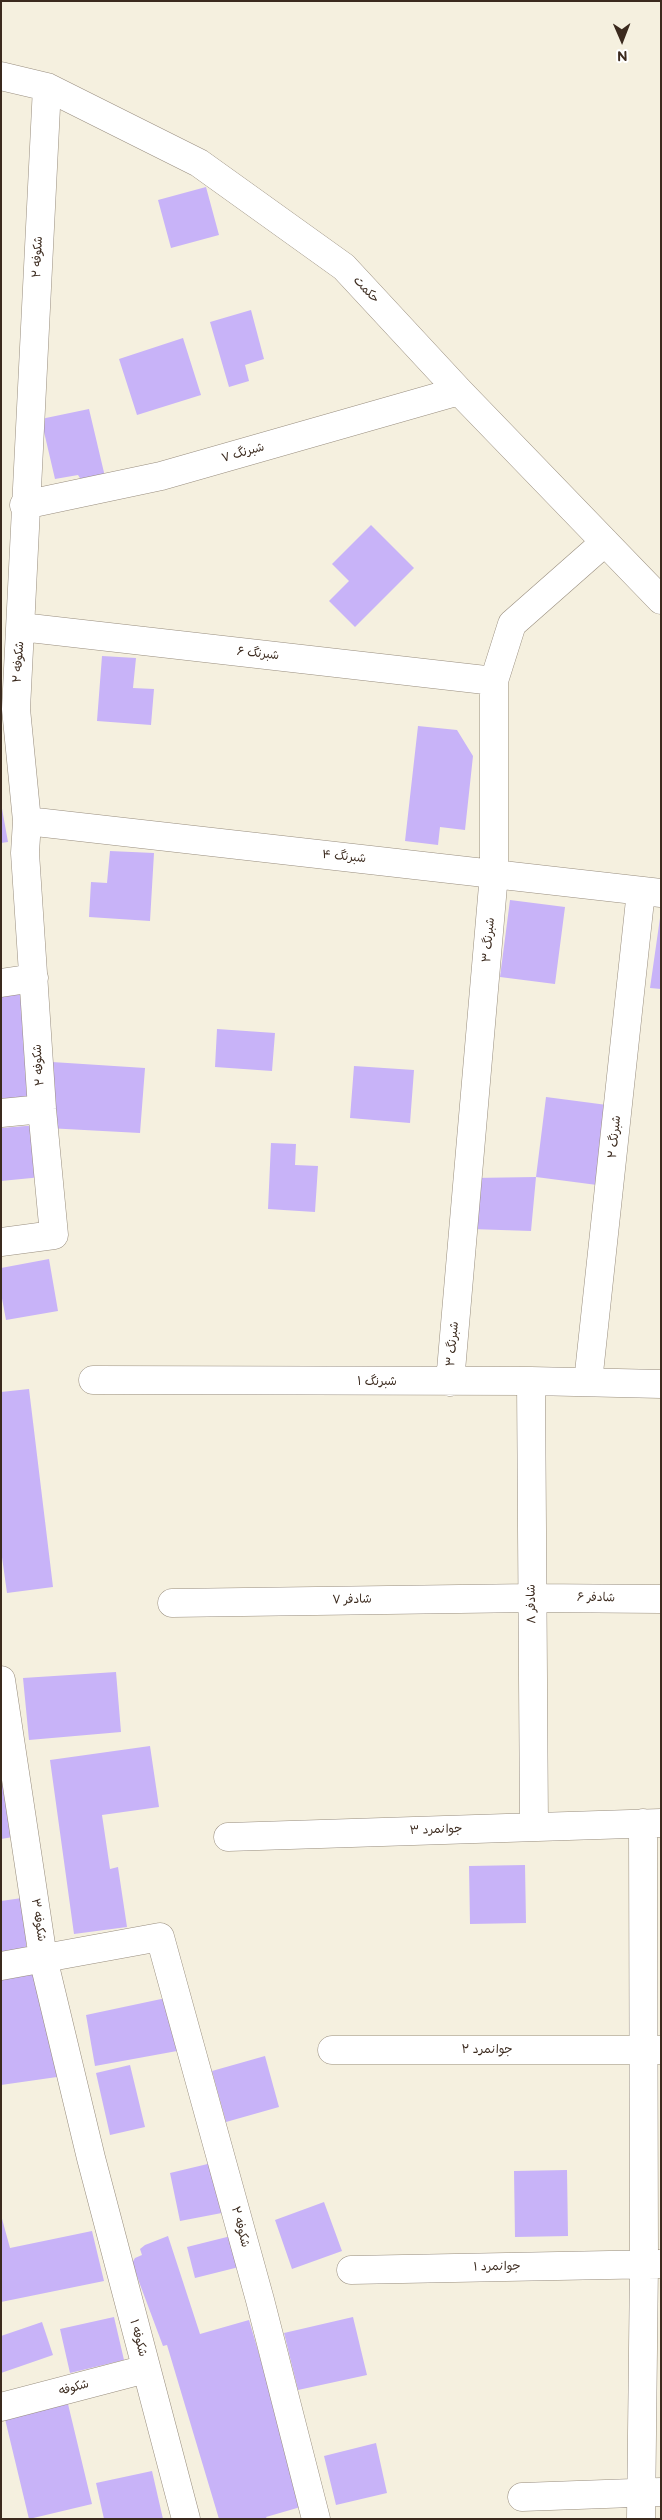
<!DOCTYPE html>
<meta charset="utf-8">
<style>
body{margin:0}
#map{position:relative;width:662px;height:2520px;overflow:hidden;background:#f5f0df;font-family:"Balsamiq Sans",sans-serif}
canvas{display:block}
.frame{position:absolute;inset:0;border:2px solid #3b2a1e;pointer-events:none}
.north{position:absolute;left:597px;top:15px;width:50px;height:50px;-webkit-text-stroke:4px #fff;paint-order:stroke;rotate:179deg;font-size:14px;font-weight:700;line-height:20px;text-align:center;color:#3b2a1e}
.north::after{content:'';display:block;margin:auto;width:18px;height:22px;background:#3b2a1e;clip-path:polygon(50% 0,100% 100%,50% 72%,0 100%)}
</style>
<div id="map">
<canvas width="662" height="2520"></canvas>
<div class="frame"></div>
<div class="north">N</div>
</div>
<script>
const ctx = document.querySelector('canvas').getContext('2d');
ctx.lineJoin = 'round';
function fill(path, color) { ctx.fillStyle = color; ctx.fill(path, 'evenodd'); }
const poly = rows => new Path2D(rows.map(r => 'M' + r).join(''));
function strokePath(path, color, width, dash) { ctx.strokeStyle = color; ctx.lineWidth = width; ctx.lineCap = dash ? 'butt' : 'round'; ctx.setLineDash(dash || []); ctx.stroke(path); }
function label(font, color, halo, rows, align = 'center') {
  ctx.font = font + ' "Balsamiq Sans","Playpen Sans Arabic",sans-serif'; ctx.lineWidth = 5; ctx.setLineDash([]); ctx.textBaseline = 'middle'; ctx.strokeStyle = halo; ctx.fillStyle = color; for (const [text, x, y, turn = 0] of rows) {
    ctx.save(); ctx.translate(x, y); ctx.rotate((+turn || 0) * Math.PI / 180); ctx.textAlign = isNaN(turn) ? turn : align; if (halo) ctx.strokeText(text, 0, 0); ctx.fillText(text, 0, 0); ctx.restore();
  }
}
fill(poly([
 [206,187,219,235,171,248,158,200],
 [251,310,264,359,245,365,249,381,229,387,210,322],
 [183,338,201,395,137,415,119,359],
 [89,409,106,481,85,486,78,475,55,479,41,419],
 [371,525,414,568,355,627,329,601,349,581,332,564],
 [102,656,136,658,133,688,154,689,151,725,97,721],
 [418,726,457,730,473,756,465,830,440,827,438,845,405,841],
 [1,803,8,842,1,843],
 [110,851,154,853,150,921,89,917,91,882,107,883],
 [510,900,565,907,555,984,500,977],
 [660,918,661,918,661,989,650,988],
 [22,990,34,1108,1,1112,1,992],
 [217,1029,275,1033,272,1071,215,1067],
 [52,1062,145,1068,140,1133,47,1128],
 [354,1066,414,1070,410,1123,350,1118],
 [546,1097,607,1105,597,1185,536,1177],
 [38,1125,42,1177,1,1181,1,1128],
 [271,1143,296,1144,295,1165,318,1166,315,1212,268,1209],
 [536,1177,531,1231,471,1229,473,1178],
 [49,1259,58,1311,6,1320,1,1293,1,1268],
 [29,1389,53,1587,7,1593,1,1550,1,1392],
 [116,1672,121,1732,29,1740,23,1678],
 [150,1746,159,1807,102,1815,110,1869,118,1867,127,1927,74,1934,50,1760],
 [11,1781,19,1836,1,1839,1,1782],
 [525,1865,526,1923,470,1924,469,1866],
 [29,1897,35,1943,26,1944,28,1959,1,1963,1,1901],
 [40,1970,57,2077,1,2085,1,1976],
 [166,1998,177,2051,95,2066,86,2015],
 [265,2056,279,2107,226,2122,212,2071],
 [130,2065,145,2127,110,2135,96,2073],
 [216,2162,227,2212,180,2221,170,2173],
 [567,2170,568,2236,515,2237,514,2171],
 [324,2202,342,2251,292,2269,275,2220],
 [1,2215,10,2248,92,2231,104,2281,1,2302],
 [235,2235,243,2266,195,2278,187,2247],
 [168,2236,200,2334,249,2320,304,2506,266,2517,267,2519,219,2519,167,2345,163,2346,132,2263,135,2258,142,2255,140,2249,145,2245],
 [114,2317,124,2360,70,2373,60,2329],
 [353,2317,367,2375,298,2390,284,2333],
 [42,2322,53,2355,1,2373,1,2336],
 [68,2404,92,2504,29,2519,5,2419],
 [376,2443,387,2493,336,2505,324,2456],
 [152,2471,163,2519,104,2519,96,2483]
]), '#c8b3f8');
const minor = poly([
 [1,76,47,87,199,163,344,267,459,391,661,600],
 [24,505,161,476,459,391],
 [21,627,494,681],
 [27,821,661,893],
 [1,983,34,978],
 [1,1113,42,1109],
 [1,1242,54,1235,42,1109,25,853,27,821,16,709,47,87],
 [93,1380,531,1381,661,1384],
 [531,1381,534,1827],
 [450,1382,494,874,494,681,512,624,605,542],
 [588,1382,641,891],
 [172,1603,531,1598,661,1599],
 [1,1680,43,1958,91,2158,186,2519],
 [228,1837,661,1823],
 [1,1966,160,1937,260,2300,316,2519],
 [332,2050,661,2050],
 [351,2270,661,2264],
 [1,2407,146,2369],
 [522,2497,661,2492],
 [641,2519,644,2264,643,1823]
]);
strokePath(minor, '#988d7e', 29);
strokePath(minor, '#fff', 28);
label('12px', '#3b2a1e', '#fff', [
 ["شکوفه ۲",38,257,-87],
 ["حکمت",366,290,47],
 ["شبرنگ ۷",243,453,-16],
 ["شبرنگ ۶",258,654,6],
 ["شکوفه ۲",19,662,-86],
 ["شبرنگ ۴",344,857,6],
 ["شبرنگ ۳",489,940,-85],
 ["شکوفه ۲",39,1065,-94],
 ["شبرنگ ۲",615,1137,-84],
 ["شبرنگ ۳",453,1344,-85],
 ["شبرنگ ۱",377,1382],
 ["شادفر ۶",596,1598,1],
 ["شادفر ۷",352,1600,-1],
 ["شادفر ۸",532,1604,-91],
 ["جوانمرد ۳",436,1830,-2],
 ["شکوفه ۳",38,1920,81],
 ["جوانمرد ۲",487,2050],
 ["شکوفه ۲",240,2227,75],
 ["جوانمرد ۱",497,2267,-1],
 ["شکوفه ۱",138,2338,75],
 ["شکوفه",74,2388,-15]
]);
</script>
